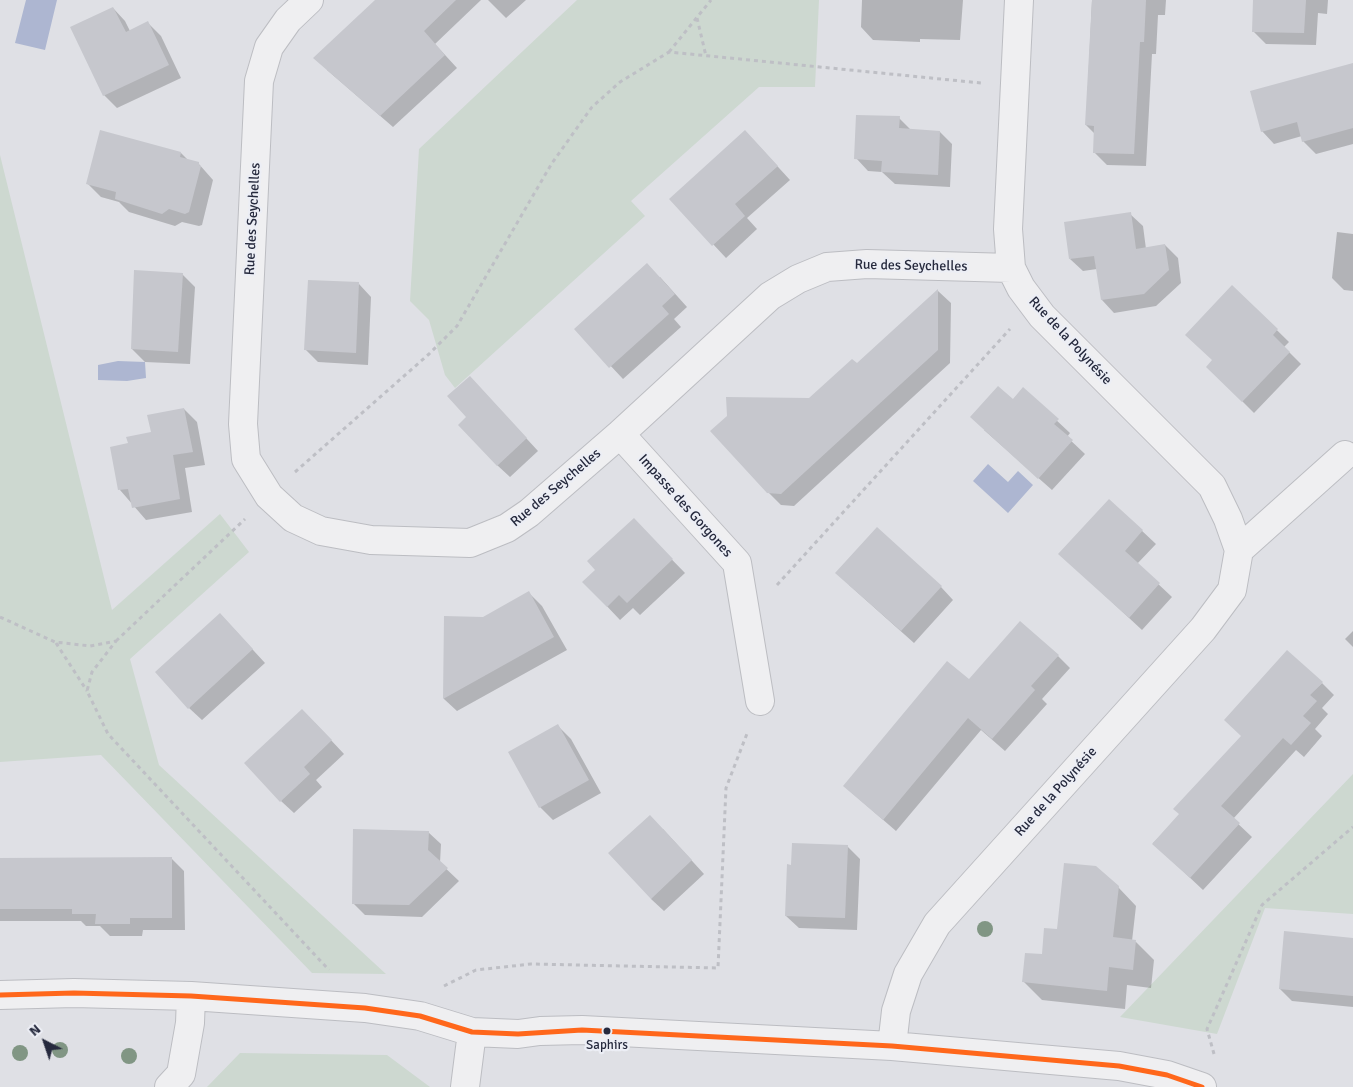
<!DOCTYPE html>
<meta charset="utf-8">
<style>
body{margin:0}
#map{position:relative;width:1353px;height:1087px;overflow:hidden;background:#dfe0e5;font-family:Signika,sans-serif}
canvas{display:block}
.north{position:absolute;left:20px;top:1017px;width:50px;height:50px;-webkit-text-stroke:4px #eceef5;paint-order:stroke;rotate:319deg;font-size:14px;font-weight:700;line-height:20px;text-align:center;color:#262a3e}
.north::after{content:'';display:block;margin:auto;width:18px;height:22px;background:#262a3e;clip-path:polygon(50% 0,100% 100%,50% 72%,0 100%)}
</style>
<div id="map">
<canvas width="1353" height="1087"></canvas>
<div class="north">N</div>
</div>
<script>
const ctx = document.querySelector('canvas').getContext('2d');
ctx.lineJoin = 'round';
function fill(path, color) { ctx.fillStyle = color; ctx.fill(path, 'evenodd'); }
const poly = rows => new Path2D(rows.map(r => 'M' + r).join(''));
function strokePath(path, color, width, dash) { ctx.strokeStyle = color; ctx.lineWidth = width; ctx.lineCap = dash ? 'butt' : 'round'; ctx.setLineDash(dash || []); ctx.stroke(path); }
function label(font, color, halo, rows, align = 'center') {
  ctx.font = font + ' Signika,sans-serif'; ctx.lineWidth = 4.5; ctx.setLineDash([]); ctx.textBaseline = 'middle'; ctx.strokeStyle = halo; ctx.fillStyle = color; for (const [text, x, y, turn = 0] of rows) {
    ctx.save(); ctx.translate(x, y); ctx.rotate((+turn || 0) * Math.PI / 180); ctx.textAlign = isNaN(turn) ? turn : align; if (halo) ctx.strokeText(text, 0, 0); ctx.fillText(text, 0, 0); ctx.restore();
  }
}
fill(poly([
 [577,0,819,0,815,87,759,87,631,201,645,216,455,388,445,375,429,320,410,301,419,149],
 [0,155,112,610,220,514,249,552,130,659,159,765,386,974,312,973,101,755,0,762],
 [1353,774,1353,914,1265,908,1217,1034,1120,1017],
 [240,1053,387,1055,430,1087,207,1087]
]), '#cdd8d0');
fill(poly([
 [26,0,57,0,45,50,15,43],
 [118,361,145,362,146,378,127,381,98,380,98,365],
 [988,464,1008,482,1018,471,1033,485,1008,513,973,481]
]), '#adb6d1');
fill(poly([
 [376,0,481,0,435,44,457,68,393,127,327,70],
 [488,0,526,0,506,18],
 [862,0,963,0,960,40,920,39,920,42,873,40,861,27],
 [1092,0,1166,0,1165,15,1158,15,1156,54,1152,54,1146,166,1107,165,1094,152,1095,134,1086,125],
 [1255,0,1328,0,1327,14,1318,13,1316,45,1266,44,1253,31],
 [113,8,125,21,130,31,148,23,161,36,181,78,117,108,104,95],
 [1353,64,1353,144,1316,154,1303,141,1302,136,1274,144,1262,131],
 [899,118,911,130,940,132,952,144,950,187,895,184,882,172,868,171,856,158],
 [758,145,790,180,747,218,757,229,726,258,671,199],
 [181,153,189,161,198,163,213,180,202,225,199,226,182,222,175,226,129,212,119,202,101,197,88,184],
 [1130,214,1143,226,1146,249,1165,245,1178,258,1181,283,1156,306,1114,313,1102,300,1097,269,1083,271,1070,259],
 [1337,232,1353,234,1353,291,1344,290,1332,278],
 [182,274,195,287,190,364,145,362,132,349],
 [660,277,687,307,674,319,681,327,623,379,576,329],
 [359,284,371,297,368,365,318,362,305,349],
 [1233,287,1289,342,1284,347,1301,364,1254,413,1208,367,1213,361],
 [938,291,951,303,950,363,794,506,781,505,768,492,810,399,857,365],
 [1023,389,1070,433,1067,437,1085,454,1052,490,984,430],
 [482,390,538,451,510,477,497,465,468,417],
 [184,409,197,422,205,465,185,468,192,512,146,520,120,490,129,444,153,433],
 [1109,500,1156,544,1137,564,1172,597,1142,630,1073,566],
 [646,533,685,573,640,615,633,608,620,620,584,582],
 [849,585,941,587,953,600,914,643],
 [529,593,542,606,567,650,457,711,444,699,446,618,484,618],
 [232,627,265,663,202,720,189,708],
 [1353,631,1353,647,1345,639],
 [1058,656,1070,668,1042,699,1047,704,1005,751,981,730,896,831,844,786,969,681],
 [1322,683,1334,695,1322,708,1328,714,1315,729,1322,736,1304,757,1296,750,1233,819,1252,837,1203,890,1153,843],
 [315,723,344,754,316,780,322,787,294,813,281,801],
 [558,726,571,739,601,793,553,820,540,807],
 [663,829,704,874,664,911,651,899],
 [428,832,441,844,440,863,459,881,422,917,365,915,353,903],
 [847,846,860,859,857,930,799,928,786,916,792,866],
 [0,859,172,859,184,871,185,930,143,930,142,936,110,936,100,926,86,926,81,921,0,921],
 [1118,887,1136,906,1132,941,1136,942,1154,960,1151,988,1127,985,1125,1009,1042,1000,1024,982,1058,930],
 [1353,939,1353,1007,1292,1001,1280,989]
]), '#0003');
fill(poly([
 [375,0,456,0,424,31,445,55,380,116,313,58],
 [1092,0,1146,0,1144,42,1140,42,1134,154,1093,153,1094,126,1085,125],
 [1253,0,1306,0,1304,33,1252,32],
 [113,7,126,32,148,21,169,65,103,96,70,27],
 [1353,63,1353,128,1302,142,1297,122,1261,132,1250,91],
 [856,115,900,116,899,128,940,131,938,175,881,172,882,161,854,159],
 [100,130,181,152,180,157,199,162,199,165,201,166,189,212,185,214,169,209,162,214,115,199,116,192,86,184],
 [745,130,778,166,735,204,745,216,712,246,669,199],
 [1131,212,1136,249,1165,244,1169,270,1144,294,1101,300,1094,256,1069,259,1064,222],
 [647,263,675,294,662,306,669,314,609,368,574,329],
 [134,270,183,273,178,352,131,349],
 [308,280,359,282,356,353,304,350],
 [1232,285,1278,329,1273,335,1290,352,1242,402,1206,367,1212,360,1185,335],
 [938,289,938,350,781,494,767,493,710,431,727,416,726,397,809,398,852,359,857,363],
 [470,376,527,438,497,466,458,425,466,417,447,396],
 [998,386,1013,399,1023,387,1059,419,1054,424,1073,440,1038,479,970,417],
 [184,408,193,452,173,455,180,499,132,508,128,489,118,490,110,447,128,443,126,437,151,432,147,415],
 [1109,499,1143,530,1125,551,1160,583,1129,618,1058,554],
 [634,518,673,559,627,603,619,595,607,607,582,582,595,570,587,561],
 [877,527,942,586,901,631,835,573],
 [529,591,554,637,443,699,444,616,483,617],
 [220,613,253,649,188,709,155,672],
 [1020,621,1059,655,1031,686,1035,690,992,739,968,718,883,820,843,786,947,661,969,679],
 [1287,650,1323,682,1310,695,1317,701,1303,716,1311,723,1291,745,1283,738,1221,806,1240,823,1190,878,1152,844,1179,814,1173,809,1241,736,1224,720],
 [302,709,332,740,304,767,310,774,280,802,244,763],
 [558,724,589,780,539,808,508,752],
 [650,815,692,860,651,899,608,853],
 [353,829,429,831,428,850,448,868,409,905,352,904],
 [792,843,848,845,845,918,785,916,787,864,791,865],
 [172,857,172,918,130,918,130,924,95,924,96,914,72,914,72,909,0,909,0,858],
 [1064,863,1096,866,1119,886,1113,937,1136,940,1133,970,1109,967,1107,991,1022,982,1025,953,1042,954,1044,928,1057,929],
 [1284,931,1353,938,1353,996,1279,989]
]), '#c6c7cd');
const minor = poly([
 [309,0,288,20,269,47,259,81,243,424,246,459,269,496,293,518,321,531,371,540,470,543,507,528,529,513,620,434,770,296,798,279,827,267,867,264,1011,268],
 [620,434,737,563,760,701],
 [1239,550,1345,455],
 [0,995,74,993,191,996,365,1008,420,1016,472,1032,518,1034,540,1031,582,1030,892,1046,1119,1066,1167,1075,1202,1087],
 [892,1046,896,1011,908,974,937,924,1203,629,1232,590,1239,550,1228,519,1212,486,1042,316,1021,288,1011,268,1008,229,1019,0],
 [169,1087,181,1074,190,1023,191,996],
 [465,1087,472,1032]
]);
strokePath(minor, '#bcbdc2', 30);
strokePath(poly([
 [697,18,706,56],
 [669,52,711,0],
 [295,472,429,354,457,326,552,163,592,107,620,82,669,52,981,83],
 [777,585,1010,329],
 [0,617,55,642,90,646,116,641,92,672,87,691,108,734,329,970],
 [116,641,245,519],
 [56,643,87,691],
 [444,986,476,970,531,964,718,968,726,788,748,731],
 [1214,1054,1207,1029,1262,905,1353,827]
]), '#bebfc5', 3, [4, 4]);
strokePath(minor, '#efeff1', 28);
strokePath(poly([
 [0,995,74,993,191,996,365,1008,420,1016,472,1032,518,1034,582,1030,892,1046,1119,1066,1167,1075,1202,1087]
]), '#ff671b', 5);
ctx.fillStyle = '#819684';
for (const [x, y] of [
 [985,929],
 [60,1050],
 [20,1053],
 [129,1056]
]) { ctx.beginPath(); ctx.arc(x, y, 8, 0, 2 * Math.PI); ctx.fill(); }
for (const [x, y, r, color] of [
 [607,1031,4.5,"#262a3e"]
]) { const dot = new Path2D(); dot.arc(x, y, r, 0, 2 * Math.PI); ctx.fillStyle = color; ctx.fill(dot); strokePath(dot, '#eceef5', 2); }
label('13px', '#262a3e', '#eceef5', [
 ["Saphirs",607,1046]
]);
label('14px', '#262a3e', '#eceef5', [
 ["Rue des Seychelles",253,219,-87],
 ["Rue des Seychelles",911,266,1],
 ["Rue de la Polynésie",1070,341,47],
 ["Rue des Seychelles",556,488,-40],
 ["Impasse des Gorgones",685,506,48],
 ["Rue de la Polynésie",1056,792,-48]
]);
</script>
